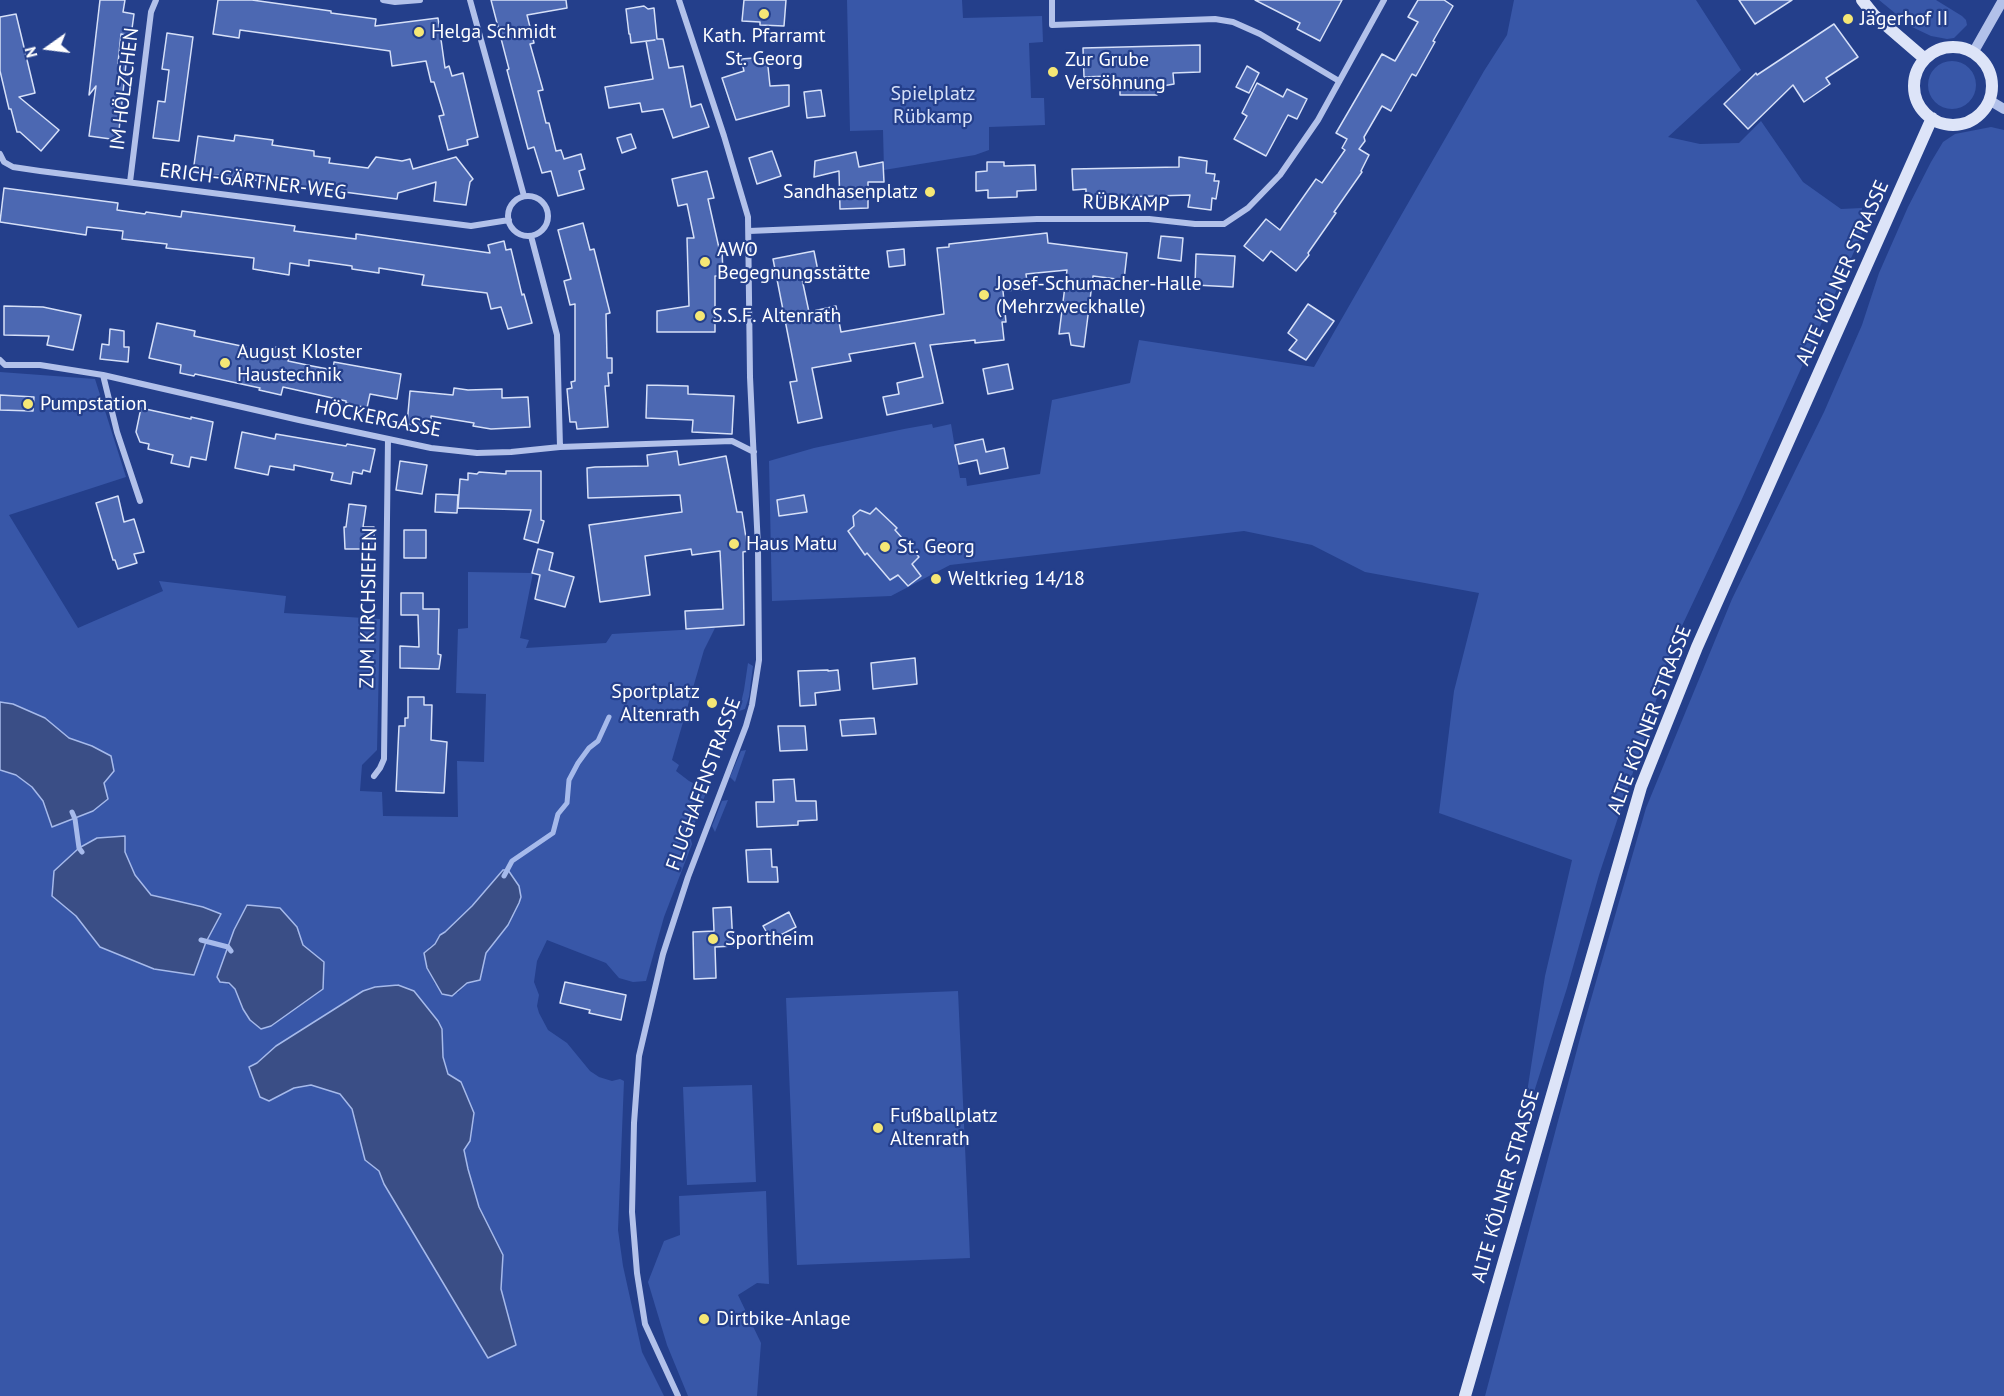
<!DOCTYPE html>
<meta charset="utf-8">
<style>
body{margin:0}
#map{position:relative;width:2004px;height:1396px;overflow:hidden;background:#243f8b;font-family:"PT Sans",sans-serif}
canvas{display:block}
.north{position:absolute;left:18px;top:18px;width:60px;height:60px;-webkit-text-stroke:4px #243f8b;paint-order:stroke;rotate:256deg;font-size:16px;font-weight:700;line-height:24px;text-align:center;color:#fff}
.north::after{content:'';display:block;margin:auto;width:21px;height:27px;background:#fff;clip-path:polygon(50% 0,100% 100%,50% 72%,0 100%)}
</style>
<div id="map">
<canvas width="2004" height="1396"></canvas>
<div class="north">N</div>
</div>
<script>
const ctx = document.querySelector('canvas').getContext('2d');
ctx.lineJoin = 'round';
function fill(path, color) { ctx.fillStyle = color; ctx.fill(path, 'evenodd'); }
const poly = rows => new Path2D(rows.map(r => 'M' + r).join(''));
function strokePath(path, color, width, dash) { ctx.strokeStyle = color; ctx.lineWidth = width; ctx.lineCap = dash ? 'butt' : 'round'; ctx.setLineDash(dash || []); ctx.stroke(path); }
function label(font, color, halo, rows, align = 'center') {
  ctx.font = font + ' "PT Sans",sans-serif'; ctx.lineWidth = 4.5; ctx.setLineDash([]); ctx.textBaseline = 'middle'; ctx.strokeStyle = halo; ctx.fillStyle = color; for (const [text, x, y, turn = 0] of rows) {
    ctx.save(); ctx.translate(x, y); ctx.rotate((+turn || 0) * Math.PI / 180); ctx.textAlign = isNaN(turn) ? turn : align; if (halo) ctx.strokeText(text, 0, 0); ctx.fillText(text, 0, 0); ctx.restore();
  }
}
fill(poly([
 [847,0,962,0,963,18,1042,16,1043,42,1029,43,1031,98,1044,98,1045,125,989,127,989,150,975,155,884,170,883,130,850,131],
 [1514,0,1696,0,1741,70,1668,137,1700,144,1739,143,1761,121,1803,182,1841,209,1862,208,1862,234,1741,501,1671,649,1650,721,1599,875,1567,988,1528,1111,1524,1112,1545,976,1572,860,1439,813,1454,691,1479,593,1365,572,1312,545,1244,531,950,565,891,596,772,601,769,461,814,448,904,429,932,424,933,428,951,424,960,478,966,478,967,486,1040,474,1052,400,1130,383,1139,340,1314,367,1484,71,1507,35],
 [1879,0,1936,0,1962,16,1966,20,1967,25,1954,38,1947,39,1931,36,1912,27],
 '1928 85a24 24 0 1 1 48 0a24 24 0 1 1-48 0Z',
 [1991,127,2004,130,2004,1396,1485,1396,1583,1027,1646,808,1732,599,1824,412,1862,325,1879,273,1908,207,1931,162,1943,142,1955,134],
 [0,372,95,379,126,477,9,515,78,628,163,591,159,581,286,596,284,613,380,619,377,750,362,765,360,791,382,792,383,816,458,817,457,761,484,762,486,694,456,693,458,629,468,628,468,572,533,573,520,638,529,640,526,648,606,643,612,634,715,628,704,650,672,760,679,765,676,771,689,781,707,790,690,836,692,844,664,917,646,981,633,982,619,978,606,963,547,940,537,961,534,982,539,995,537,1006,539,1013,548,1030,567,1043,590,1071,599,1077,612,1081,620,1079,624,1081,618,1230,623,1266,642,1352,664,1396,0,1396,0,770,16,775,32,787,43,801,52,827,93,811,92,746,69,738,45,718,13,704,0,702],
 [125,836,125,852,135,875,151,895,203,907,221,914,206,942,194,975,100,947,76,916,52,896,54,871,79,848,97,839],
 [503,870,508,870,513,878,519,886,521,897,508,925,486,953,480,980,467,983,458,993,435,984,427,968,429,947,435,944,440,935,445,932,472,906],
 [247,905,297,927,303,945,324,962,262,1029,250,1020,243,1009,235,989,217,977,234,930],
 [375,987,442,1029,443,1057,449,1074,461,1083,470,1141,464,1150,468,1169,479,1207,503,1255,501,1289,516,1345,462,1315,385,1185,379,1171,365,1160,351,1108,340,1094,311,1085,294,1088,269,1101,257,1063,276,1046,363,991],
 [748,663,753,666,749,697,745,709,739,711,744,690],
 [746,750,735,782,730,777,741,751],
 [728,800,715,832,712,826,722,801],
 [958,991,970,1258,797,1265,786,998],
 [752,1085,756,1182,687,1185,683,1087],
 [766,1191,769,1284,757,1283,738,1295,761,1343,757,1396,688,1396,667,1345,648,1282,664,1241,680,1235,679,1196]
]), '#3857a8');
const water = poly([
 [0,702,13,704,45,718,69,738,92,746,111,756,114,771,104,783,108,799,93,811,52,827,43,801,32,787,16,775,0,770,0,702],
 [125,836,125,852,135,875,151,895,203,907,221,914,206,942,194,975,154,969,100,947,76,916,52,896,54,871,79,848,97,838,125,836],
 [503,870,508,870,519,886,521,897,519,903,508,925,486,953,480,980,467,983,452,996,442,994,427,968,424,953,435,944,440,935,445,932,472,906,503,870],
 [247,905,280,908,297,927,303,945,324,962,323,989,271,1026,261,1029,250,1020,243,1009,235,989,229,983,220,982,217,977,234,930,247,905],
 [398,985,414,991,438,1021,442,1029,443,1057,448,1074,461,1082,474,1113,470,1141,464,1150,468,1169,479,1207,503,1255,501,1289,516,1345,488,1358,384,1184,379,1171,365,1160,352,1109,340,1094,311,1085,294,1088,269,1101,260,1097,249,1067,257,1063,276,1046,363,991,375,987,398,985]
]);
fill(water, '#3a4e86');
strokePath(water, '#a6baeb', 1.5);
strokePath(poly([
 [72,812,75,819,79,848,82,852],
 [504,876,512,861,553,833,558,814,567,803,569,780,578,763,589,748,598,741,609,717],
 [201,940,228,947,231,951]
]), '#a6baeb', 5);
const building = poly([
 [100,0,125,0,123,12,134,14,131,36,121,34,118,63,126,64,118,140,89,136,96,86,89,95,100,0],
 [218,0,252,0,331,11,331,13,376,19,375,26,438,18,445,68,449,66,452,76,463,73,478,137,467,140,468,145,448,150,439,116,444,115,434,82,431,82,426,61,392,66,390,51,240,30,239,38,213,34,218,0],
 [491,0,566,0,567,8,527,15,534,43,530,44,543,90,538,91,546,123,549,123,556,151,561,150,564,159,581,154,585,169,579,171,584,189,558,196,551,171,542,173,534,147,528,149,507,70,509,69,491,0],
 [744,0,786,0,784,26,760,25,760,22,742,21,744,0],
 [1255,0,1342,0,1320,41,1297,29,1300,23,1255,0],
 [1418,0,1444,0,1453,6,1433,41,1435,42,1416,76,1412,74,1391,111,1382,106,1364,137,1365,141,1359,149,1369,155,1361,171,1362,172,1334,212,1336,213,1308,253,1309,255,1296,271,1271,251,1263,261,1244,246,1266,219,1280,230,1316,179,1322,183,1345,150,1342,148,1347,139,1336,133,1382,54,1395,61,1418,22,1408,17,1418,0],
 [1739,0,1792,0,1755,24,1739,0],
 [644,6,648,9,654,8,657,39,663,39,669,68,683,66,691,107,701,104,709,127,673,138,663,109,642,112,640,103,609,108,605,87,653,79,646,41,655,40,631,43,630,34,629,34,626,9,644,6],
 [16,14,35,93,19,97,59,130,41,151,20,132,17,132,11,109,9,109,0,71,0,17,16,14],
 [1834,24,1858,57,1826,78,1830,84,1804,102,1793,85,1748,129,1724,104,1756,73,1757,75,1834,24],
 [167,33,193,37,179,141,153,138,158,101,165,102,169,70,162,69,167,33],
 [1200,45,1200,72,1173,73,1174,84,1157,87,1157,95,1120,95,1120,86,1108,87,1108,76,1084,77,1083,48,1200,45],
 [767,57,770,86,789,85,789,106,736,120,722,78,744,71,741,59,767,57],
 [1247,66,1259,73,1249,93,1236,87,1247,66],
 [1257,83,1283,97,1287,89,1307,99,1297,119,1288,115,1266,156,1234,139,1247,116,1242,113,1257,83],
 [821,90,825,116,807,118,804,92,821,90],
 [631,134,636,148,622,153,617,138,631,134],
 [235,135,273,140,272,145,314,151,314,156,330,158,329,163,368,168,376,157,402,161,410,159,413,169,456,157,473,179,470,182,466,205,434,201,436,182,398,193,397,199,193,172,198,136,234,141,235,135],
 [772,151,781,176,757,184,749,158,772,151],
 [856,152,859,167,883,162,884,182,868,182,868,208,840,209,839,171,814,177,815,161,856,152],
 [1179,157,1207,161,1206,173,1215,174,1214,181,1219,181,1216,199,1212,198,1211,210,1188,207,1190,195,1086,198,1086,189,1073,190,1072,169,1179,167,1179,157],
 [987,162,1004,162,1004,166,1035,165,1036,190,1017,191,1017,197,988,198,988,190,976,191,976,172,987,171,987,162],
 [707,171,714,198,708,199,719,248,722,248,723,276,715,276,715,332,657,332,657,311,689,306,687,238,694,238,687,204,678,206,672,179,707,171],
 [4,188,118,203,117,210,145,214,146,212,181,217,182,211,295,226,294,231,356,239,356,234,490,253,488,245,504,241,506,250,511,249,522,295,524,294,532,323,508,329,501,307,491,309,487,293,422,285,424,275,379,268,379,273,352,269,352,266,309,260,309,266,290,263,289,275,253,269,254,258,166,248,167,244,122,239,123,231,87,227,86,235,0,222,4,188],
 [583,223,590,250,594,249,610,313,606,314,607,358,612,358,612,373,608,373,609,386,605,386,608,427,577,429,576,422,570,422,567,389,572,388,571,382,575,381,575,304,570,305,564,281,571,279,558,230,583,223],
 [1047,233,1048,243,1127,253,1124,280,1093,276,1084,347,1071,345,1069,333,1059,334,1067,270,1026,274,1028,289,1003,291,1006,322,1002,322,1004,340,975,343,975,340,930,345,943,403,887,415,883,397,899,394,897,383,923,377,915,343,849,354,851,361,812,368,822,418,798,423,790,382,797,381,773,259,814,251,819,276,802,279,809,312,836,306,841,332,944,314,937,248,949,247,949,244,1047,233],
 [1161,236,1183,238,1181,261,1158,258,1161,236],
 [904,249,905,265,889,267,887,251,904,249],
 [1196,254,1235,256,1233,287,1195,285,1196,254],
 [1308,304,1334,321,1306,360,1289,350,1297,340,1288,333,1308,304],
 [4,306,43,307,81,315,73,350,47,345,49,336,4,335,4,306],
 [157,323,195,331,194,336,246,347,245,351,274,357,276,347,291,349,288,361,312,366,333,370,334,362,401,374,397,399,370,394,367,408,346,403,346,401,283,387,281,395,259,390,260,388,195,374,194,376,180,373,181,365,149,358,157,323],
 [110,329,124,331,124,347,129,347,128,362,100,359,102,344,109,345,110,329],
 [1008,364,1013,389,988,394,983,369,1008,364],
 [647,385,688,386,688,394,734,396,732,434,692,432,693,420,646,418,647,385],
 [454,388,468,390,502,389,502,398,528,397,530,427,491,429,473,426,474,423,431,416,431,424,424,423,424,426,407,424,410,391,453,395,454,388],
 [0,395,34,397,33,411,0,410,0,395],
 [141,408,191,419,191,417,213,422,206,460,191,457,189,467,171,463,173,455,148,449,149,444,140,442,136,432,141,408],
 [242,432,275,439,276,434,346,446,347,444,375,449,370,472,363,470,362,474,353,472,351,484,331,480,333,473,294,465,294,470,270,466,268,475,235,468,242,432],
 [983,439,986,452,1004,448,1008,468,980,474,977,460,959,464,955,445,983,439],
 [677,451,679,465,726,456,737,512,742,512,748,551,743,552,744,625,686,629,685,611,723,609,720,551,692,555,691,549,645,556,650,595,600,602,589,525,682,512,680,495,588,498,587,468,595,467,648,466,647,455,677,451],
 [400,461,427,465,422,494,396,490,400,461],
 [506,471,541,471,541,520,544,521,538,543,524,539,531,510,458,508,460,479,468,480,468,473,477,474,479,472,506,474,506,471],
 [436,494,458,495,457,513,435,512,436,494],
 [804,495,807,512,779,516,777,500,804,495],
 [118,496,124,522,134,519,144,552,134,554,137,563,118,569,115,560,113,560,96,503,118,496],
 [349,504,366,506,363,527,374,527,374,549,345,549,344,527,346,527,349,504],
 [876,508,897,528,895,530,919,557,912,564,921,576,908,586,898,575,890,580,867,553,865,555,848,531,854,526,853,516,860,510,870,514,876,508],
 [404,530,426,530,426,558,404,558,404,530],
 [538,549,553,553,549,570,574,577,565,607,535,599,540,575,532,573,538,549],
 [401,593,423,593,423,609,439,609,438,654,441,655,439,669,400,668,400,646,419,647,418,615,401,615,401,593],
 [915,658,917,684,873,689,871,663,915,658],
 [828,670,828,671,838,670,840,690,815,693,816,705,800,706,798,671,828,670],
 [408,697,424,697,424,705,432,705,431,740,447,742,444,793,396,791,399,726,405,726,405,718,408,718,408,697],
 [874,718,876,734,842,736,840,720,874,718],
 [778,726,805,726,807,750,780,751,778,726],
 [794,779,796,801,816,801,817,820,798,821,798,825,757,827,756,802,774,802,773,780,794,779],
 [771,849,772,867,777,867,778,882,748,882,746,850,771,849],
 [731,907,733,946,715,947,716,978,694,979,693,932,714,931,713,908,731,907],
 [789,912,796,927,771,940,763,926,789,912],
 [565,982,626,995,621,1020,589,1013,590,1010,560,1003,565,982]
]);
fill(building, '#4c68b2');
strokePath(building, '#d6e0f8', 1.5);
strokePath(poly([
 [383,0,395,2,420,0],
 [470,0,524,196],
 [1052,0,1052,25,1215,19,1233,22,1260,34,1339,81],
 [0,154,4,162,13,167,40,171,471,226,509,220],
 [130,182,151,12,156,0],
 '508 216a20 20 0 1 1 40 0a20 20 0 1 1-40 0Z',
 [749,231,1037,219,1149,219,1195,224,1224,224,1248,208,1280,175,1318,120,1384,0],
 [531,236,557,335,560,447],
 [0,360,5,365,40,365,103,375,299,420,431,448,477,453,511,452,560,447,732,441,754,452],
 [103,375,117,432,140,501],
 [374,776,380,768,384,759,388,439],
 [678,1396,645,1324,637,1273,632,1212,634,1123,639,1056,663,954,688,877,746,726,752,705,759,660,758,548,750,377,748,217,724,136,679,0]
]), '#b2c1ea', 6);
strokePath(poly([
 [1973,53,2003,0],
 [1989,100,2004,109]
]), '#b2c1ea', 10);
strokePath(poly([
 [1862,0,1874,15,1925,59],
 '1914 86a39 39 0 1 1 78 0a39 39 0 1 1-78 0Z',
 [1465,1396,1641,787,1697,647,1932,118]
]), '#dde4f8', 12);
for (const [x, y, r, color] of [
 [764,14,6,"#f5e775"],
 [1848,19,6,"#f5e775"],
 [419,32,6,"#f5e775"],
 [1053,72,6,"#f5e775"],
 [930,192,6,"#f5e775"],
 [705,262,6,"#f5e775"],
 [984,295,6,"#f5e775"],
 [700,316,6,"#f5e775"],
 [225,363,6,"#f5e775"],
 [28,404,6,"#f5e775"],
 [734,544,6,"#f5e775"],
 [885,547,6,"#f5e775"],
 [936,579,6,"#f5e775"],
 [712,703,6,"#f5e775"],
 [713,939,6,"#f5e775"],
 [878,1128,6,"#f5e775"],
 [704,1319,6,"#f5e775"]
]) { const dot = new Path2D(); dot.arc(x, y, r, 0, 2 * Math.PI); ctx.fillStyle = color; ctx.fill(dot); strokePath(dot, '#243f8b', 2); }
label('20px', '#fff', '#243f8b', [
 ["Jägerhof II",1860,19],
 ["Helga Schmidt",431,32],
 ["Kath. Pfarramt",764,36,"center"],
 ["St. Georg",764,59,"center"],
 ["Zur Grube",1065,60],
 ["Versöhnung",1065,83],
 ["Sandhasenplatz",918,192,"right"],
 ["AWO",717,250],
 ["Begegnungsstätte",717,273],
 ["Josef-Schumacher-Halle",996,284],
 ["(Mehrzweckhalle)",996,307],
 ["S.S.F. Altenrath",712,316],
 ["August Kloster",237,352],
 ["Haustechnik",237,375],
 ["Pumpstation",40,404],
 ["Haus Matu",746,544],
 ["St. Georg",897,547],
 ["Weltkrieg 14/18",948,579],
 ["Sportplatz",700,692,"right"],
 ["Altenrath",700,715,"right"],
 ["Sportheim",725,939],
 ["Fußballplatz",890,1116],
 ["Altenrath",890,1139],
 ["Dirtbike-Anlage",716,1319]
], 'left');
label('20px', '#fff', '#243f8b', [
 ["IM HÖLZCHEN",125,89,-83],
 ["ERICH-GÄRTNER-WEG",253,182,7],
 ["RÜBKAMP",1126,204,2],
 ["ALTE KÖLNER STRASSE",1843,273,-66],
 ["HÖCKERGASSE",378,419,11],
 ["ZUM KIRCHSIEFEN",369,608,-89],
 ["ALTE KÖLNER STRASSE",1650,720,-69],
 ["FLUGHAFENSTRASSE",704,784,-70],
 ["ALTE KÖLNER STRASSE",1506,1186,-74]
]);
label('20px', '#d6e0f8', '#243f8b', [
 ["Spielplatz",933,94],
 ["Rübkamp",933,117]
]);
</script>
